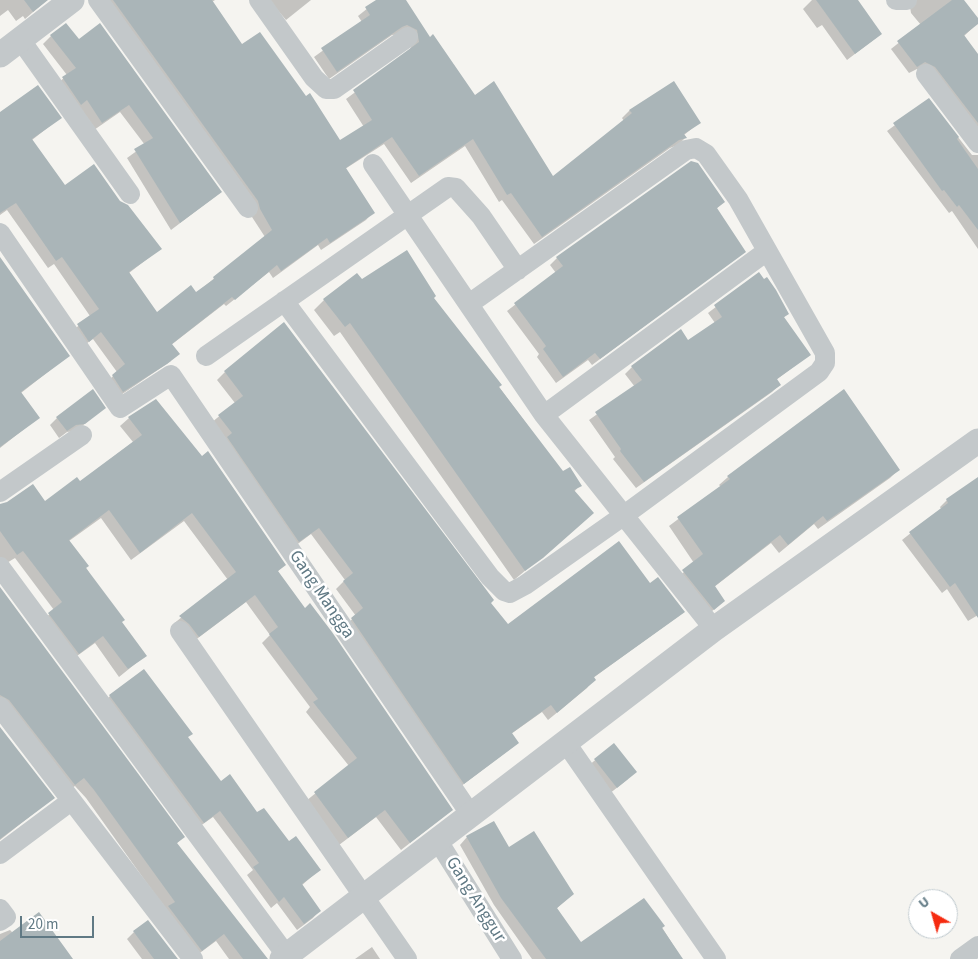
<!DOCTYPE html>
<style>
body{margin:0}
#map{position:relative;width:978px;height:959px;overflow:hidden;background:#f5f4f0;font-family:"Source Sans 3",sans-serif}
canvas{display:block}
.north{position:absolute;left:908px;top:889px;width:50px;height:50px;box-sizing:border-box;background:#fff;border:1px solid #bfc9ce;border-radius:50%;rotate:322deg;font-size:14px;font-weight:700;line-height:20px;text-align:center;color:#607984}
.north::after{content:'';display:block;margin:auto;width:18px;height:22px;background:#f52b10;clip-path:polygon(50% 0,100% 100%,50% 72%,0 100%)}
.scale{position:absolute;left:20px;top:916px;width:74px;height:22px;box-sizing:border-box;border:2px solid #607984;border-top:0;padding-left:6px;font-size:15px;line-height:18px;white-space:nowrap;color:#607984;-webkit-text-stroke:4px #fff;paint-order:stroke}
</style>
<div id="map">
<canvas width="978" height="959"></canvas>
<div class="north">U</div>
<div class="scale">20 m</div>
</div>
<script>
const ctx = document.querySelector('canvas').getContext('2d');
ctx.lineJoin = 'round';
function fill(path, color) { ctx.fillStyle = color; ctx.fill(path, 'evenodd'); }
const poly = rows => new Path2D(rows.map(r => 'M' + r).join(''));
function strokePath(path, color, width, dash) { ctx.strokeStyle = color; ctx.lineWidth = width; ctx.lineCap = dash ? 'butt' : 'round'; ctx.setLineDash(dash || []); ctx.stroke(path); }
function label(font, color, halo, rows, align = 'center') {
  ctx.font = font + ' "Source Sans 3",sans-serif'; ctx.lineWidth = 5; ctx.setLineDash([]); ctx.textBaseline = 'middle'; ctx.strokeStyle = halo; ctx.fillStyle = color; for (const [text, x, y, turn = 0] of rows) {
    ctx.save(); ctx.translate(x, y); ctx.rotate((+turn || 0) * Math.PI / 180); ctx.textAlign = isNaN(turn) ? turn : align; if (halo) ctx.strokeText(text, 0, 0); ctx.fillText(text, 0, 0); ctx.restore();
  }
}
fill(poly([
 [0,0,47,0,25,19,23,16,16,21,8,10,0,16],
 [99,0,215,0,212,2,241,46,340,142,364,127,346,99,409,52,412,44,405,34,392,35,329,79,314,57,362,22,358,16,378,0,405,0,429,39,474,96,553,178,624,121,622,118,630,110,700,122,684,135,686,137,678,145,670,148,534,244,502,200,499,202,465,146,411,183,384,144,345,169,373,212,366,220,321,250,318,245,273,278,269,272,226,306,224,304,171,345,171,361,115,399,105,384,117,372,93,339,80,348,70,333,90,316,54,264,48,268,7,210,0,215,0,114,60,118,32,140,65,187,119,202,160,249,129,273,157,314,195,294,265,237,252,217,250,209],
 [269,0,311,0,286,20],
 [812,0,853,0,881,34,847,60,822,25,817,28,803,9],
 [909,0,962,0,978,20,978,23,964,36,978,56,978,142,928,74,917,69,909,73,891,49,921,25,911,13],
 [51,36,79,41,221,192,171,230,127,158,145,145,120,112,94,130,55,86,67,75,43,44],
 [929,100,972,155,978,155,978,249,952,211,949,213,887,131],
 [724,202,716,209,744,252,592,365,588,360,556,383,537,357,539,354,507,311,556,273,550,265,557,258],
 [0,263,68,356,21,393,38,418,0,448],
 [759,274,788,314,783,318,809,355,776,380,779,385,772,392,636,488,613,459,615,457,589,420,635,387,625,374,632,367,681,331,688,342,715,323,708,313],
 [361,281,433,298,563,473,580,485,574,492,582,523,514,580,340,332,334,336,314,310,324,300],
 [225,372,489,604,508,626,650,585,684,612,593,678,587,688,548,720,542,712,511,734,518,743,456,790,344,626,356,616,336,589,345,580,311,534,291,549,211,423,235,403,217,380],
 [156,400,284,565,277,572,452,810,401,850,376,817,339,845,306,801,349,766,306,712,310,707,262,643,270,635,246,602,190,644,181,632,172,625,228,580,184,521,131,560,101,518,69,541,121,623,145,656,119,677,95,643,70,661,41,622,54,610,15,558,0,567,0,505,44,503,80,482,133,442,120,426,129,418],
 [104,408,76,431,67,432,59,438,50,425,57,418],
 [898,470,890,478,818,529,814,524,779,553,771,543,714,587,724,601,705,617,675,580,694,563,669,526,721,487,719,485,728,477],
 [978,481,978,615,968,621,947,589,942,593,902,540,941,509,940,507,947,500],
 [0,589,183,837,176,844,255,959,229,959,216,941,193,958,166,910,86,798,75,786,66,792,0,707],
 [110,696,187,737,221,783,319,870,301,886,319,911,313,918,297,930,277,903,271,908,247,875,253,870,213,817,196,829,103,703],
 [0,729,53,798,0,840],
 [614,744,628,779,609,794,587,767],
 [467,837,509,849,572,894,556,909,581,944,644,899,682,959,532,959,494,905,460,845],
 [10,930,13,933,62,959,0,959,0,934],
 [134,932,176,959,142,959,127,939],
 [372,947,380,959,355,959]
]), '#0003');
fill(poly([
 [24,0,48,0,33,12],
 [113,0,212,0,242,44,260,32,306,96,310,93,340,140,372,120,353,90,419,42,417,30,407,25,402,27,337,72,321,48,370,15,365,7,376,0,406,0,430,37,433,34,475,95,494,81,553,176,632,113,629,110,674,81,701,123,684,134,687,138,679,140,542,237,511,193,507,195,473,139,419,176,392,137,346,168,375,213,330,243,327,238,281,271,277,265,235,300,232,297,172,344,180,354,167,364,123,392,112,375,125,364,101,332,89,342,77,324,99,309,62,257,56,261,16,203,0,213,0,112,38,85,62,118,32,139,65,185,94,164,120,201,128,205,162,249,129,272,157,312,191,285,196,292,214,279,213,277,272,230,260,209,258,201],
 [816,0,858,0,882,34,855,54],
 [952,0,964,0,978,18,978,24,964,35,978,54,978,123,935,67,925,62,917,67,897,41],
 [66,23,79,39,100,23,222,192,180,223,134,149,153,138,129,105,102,123,87,100,81,105,62,77,76,68,50,35],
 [929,98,959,137,957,139,978,169,978,230,959,205,957,207,944,190,942,191,893,123],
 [691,161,698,163,725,202,717,208,746,252,600,359,595,353,563,377,543,349,546,346,514,303,563,266,556,257],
 [407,250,436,296,434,298,502,385,499,387,563,471,570,467,582,486,574,490,594,513,543,558,525,571,350,323,345,327,323,299,357,273,362,279],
 [0,257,70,356,21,392,40,418,0,447],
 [759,272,764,279,767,277,776,290,789,314,784,317,811,355,777,379,781,385,644,482,620,451,621,449,595,412,642,380,631,366,681,329,688,340,722,317,714,305],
 [284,322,494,600,491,603,508,624,619,541,650,583,658,577,685,612,594,677,596,680,557,713,551,705,512,733,519,743,464,784,351,618,363,608,343,581,353,573,319,528,299,542,227,437,232,433,218,415,243,396,224,371],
 [93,389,106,408,85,424,76,425,67,431,56,417],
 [844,389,900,470,827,521,823,516,788,545,780,535,715,586,725,601,714,610,682,570,703,554,677,517,730,479,727,476],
 [156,399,202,456,208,451,286,565,278,571,305,608,310,603,332,632,453,810,410,843,385,810,348,838,314,792,357,758,313,702,318,699,269,634,278,627,255,595,199,637,189,624,179,616,236,572,192,513,140,553,109,510,69,540,89,566,86,568,125,620,122,622,147,656,128,669,103,636,79,654,48,613,62,602,23,551,17,555,0,531,0,504,7,502,33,484,45,501,77,477,80,481,142,435,128,417],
 [978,477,978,618,955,583,950,587,909,532,948,503,946,499],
 [0,587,185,837,177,843,268,959,243,959,224,934,202,951,168,906,175,902,94,790,84,778,75,785,9,700,0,695],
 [144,669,193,734,188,737,221,781,230,774,257,812,264,808,289,841,296,836,321,870,302,884,321,911,304,924,284,897,279,902,253,867,259,863,220,811,204,823,109,695],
 [0,727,55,798,0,839],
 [614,743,637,772,617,788,594,759],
 [494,821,509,847,534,831,574,894,557,908,581,942,644,898,665,926,662,928,683,959,546,959,501,898,466,836],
 [39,912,73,959,0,959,0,941],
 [148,920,178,959,154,959,133,931]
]), '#aab5b8');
strokePath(poly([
 [98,0,248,208],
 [259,0,314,78,326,89,334,89,408,37],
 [896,0,907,0],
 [20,39,130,194],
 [926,74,978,143],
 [373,164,544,415,714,629],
 [0,233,120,408,171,375,471,815],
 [284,301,490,577,504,591,510,593,525,585,623,516,819,372,825,363,825,353,738,199,706,154,696,148,686,150,469,304],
 [206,356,448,187,456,188,481,216,518,270],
 [544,415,767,251],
 [0,492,82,435],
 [0,567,289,959],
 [180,631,407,959],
 [0,707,193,959],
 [566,743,716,959],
 [438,841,512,959],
 [0,854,71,801],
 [0,909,6,917,0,921],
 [960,959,978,946]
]), '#c3c8ca', 20);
strokePath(poly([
 [0,55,72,0],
 [282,959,714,629,978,441]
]), '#c3c8ca', 25);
label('18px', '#607984', '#fff', [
 ["Gang Mangga",321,595,56],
 ["Gang Anggur",475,900,58]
]);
</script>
